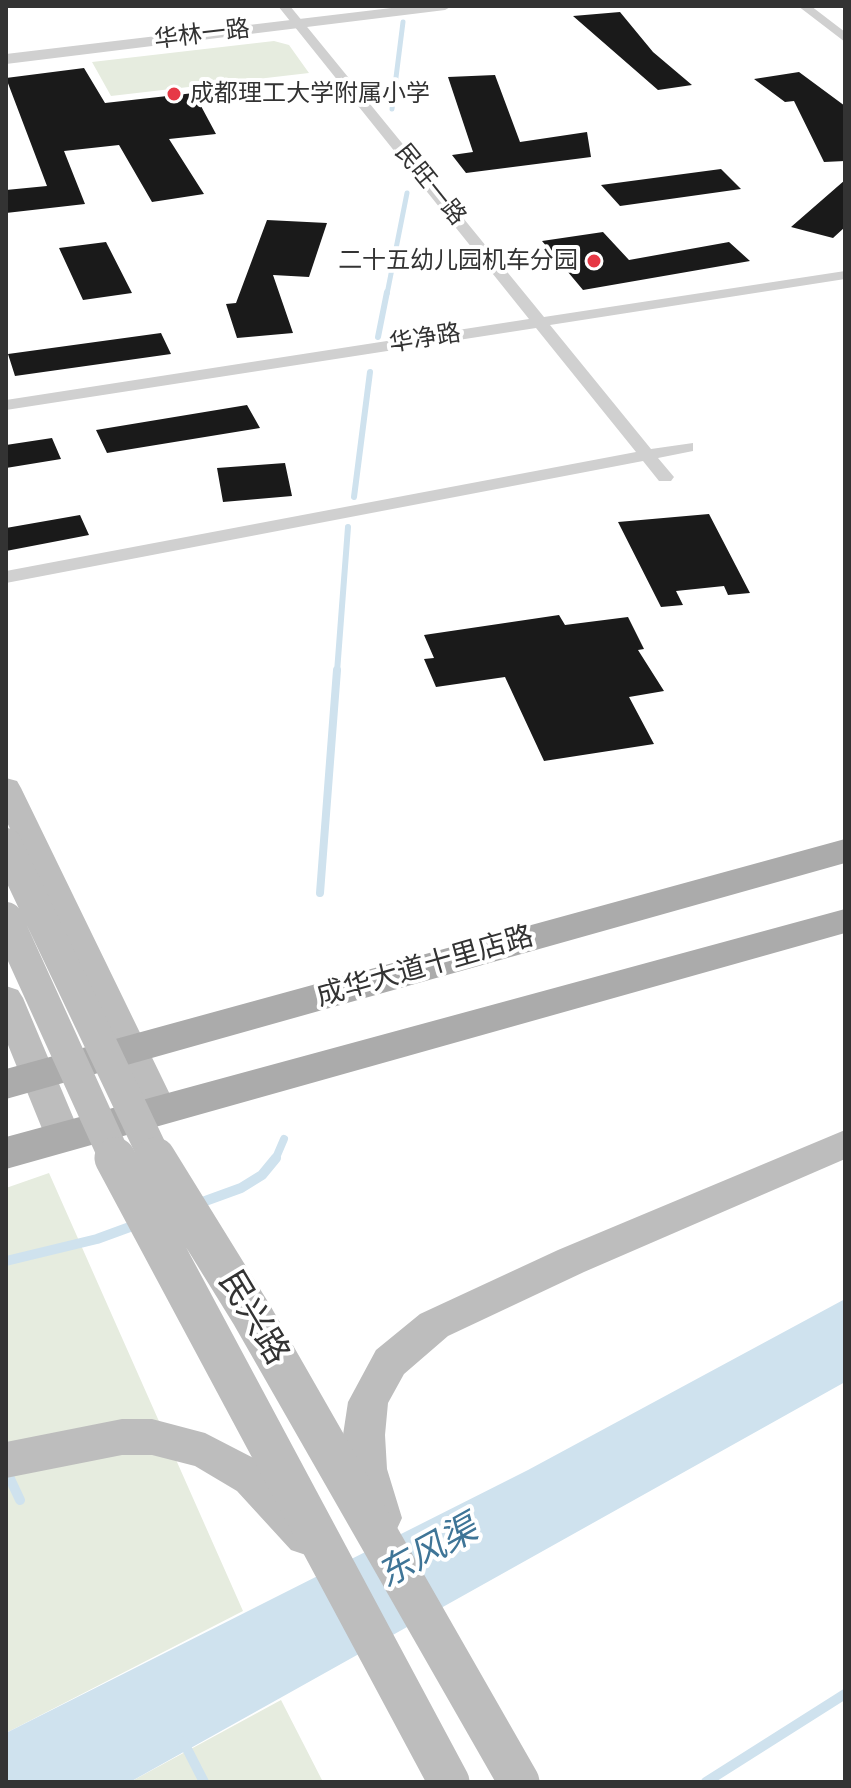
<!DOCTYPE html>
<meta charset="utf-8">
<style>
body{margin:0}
#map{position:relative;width:851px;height:1788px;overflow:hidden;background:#fff;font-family:"Fira Sans",sans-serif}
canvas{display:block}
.frame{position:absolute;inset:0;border:8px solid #333;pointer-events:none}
</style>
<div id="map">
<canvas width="851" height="1788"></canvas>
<div class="frame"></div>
</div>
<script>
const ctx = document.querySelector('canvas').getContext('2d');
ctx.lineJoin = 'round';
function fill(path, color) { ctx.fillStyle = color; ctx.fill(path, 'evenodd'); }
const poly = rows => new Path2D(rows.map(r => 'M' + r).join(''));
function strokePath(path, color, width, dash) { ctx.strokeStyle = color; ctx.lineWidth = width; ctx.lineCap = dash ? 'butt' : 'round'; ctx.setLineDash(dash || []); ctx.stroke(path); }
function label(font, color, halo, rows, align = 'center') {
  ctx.font = font + ' "Fira Sans","Noto Sans SC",sans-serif'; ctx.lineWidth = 8; ctx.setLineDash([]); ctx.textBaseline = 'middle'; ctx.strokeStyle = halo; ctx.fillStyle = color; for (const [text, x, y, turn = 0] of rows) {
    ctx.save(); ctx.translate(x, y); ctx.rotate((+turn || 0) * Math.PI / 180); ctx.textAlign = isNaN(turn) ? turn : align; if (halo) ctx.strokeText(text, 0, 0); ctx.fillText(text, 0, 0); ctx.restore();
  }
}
fill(poly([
 [274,41,289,45,309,73,111,96,92,62],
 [49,1173,243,1611,6,1733,6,1188],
 [281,1700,323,1782,130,1782]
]), '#e6ecdf');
fill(poly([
 [845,1299,845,1382,130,1782,6,1782,6,1733,528,1470]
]), '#cfe2ee');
strokePath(poly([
 [392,109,403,22],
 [387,294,407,193]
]), '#cfe2ee', 5);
strokePath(poly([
 [378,337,387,292],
 [354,497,370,372],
 [337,672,348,527]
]), '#cfe2ee', 6);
strokePath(poly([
 [320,893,337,670],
 [275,1160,284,1139]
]), '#cfe2ee', 8);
strokePath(poly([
 [197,1204,241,1188,262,1175,276,1158],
 [6,1261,97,1239,138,1224],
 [6,1470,20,1500],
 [183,1741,204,1782],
 [706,1782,845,1694]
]), '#cfe2ee', 10);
fill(poly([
 [620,12,653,52,692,85,658,90,573,16],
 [84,68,105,103,194,93,216,134,169,139,204,194,152,202,119,145,64,151,85,204,6,213,6,190,47,186,6,78],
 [799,72,845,106,845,161,824,162,794,101,785,102,754,79],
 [495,75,520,142,587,132,591,157,466,173,452,155,473,152,448,77],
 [721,169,741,189,620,206,601,185],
 [845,180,845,227,833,238,791,227],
 [267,220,327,223,309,277,273,275,293,333,237,338,226,304,236,303],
 [603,232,629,260,729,242,750,261,583,290,542,241],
 [106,242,132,293,83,300,59,248],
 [161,333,171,354,15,376,8,354],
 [247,405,260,428,107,453,96,430],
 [52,438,61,459,6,468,6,445],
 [285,463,292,496,223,502,217,468],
 [709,514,750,593,728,595,724,586,676,591,683,605,661,607,618,522],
 [80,515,89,535,6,551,6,528],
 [559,615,565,625,628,617,644,649,638,650,664,691,629,697,654,744,544,761,505,677,436,687,424,659,434,658,424,635]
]), '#1a1a1a');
fill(poly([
 [278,6,290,6,544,317,845,271,845,279,550,325,651,449,693,443,693,451,658,458,674,477,671,481,659,481,643,461,6,583,6,571,636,452,536,328,6,410,6,400,529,319,278,6],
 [798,6,811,6,845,32,845,42,798,6]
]), '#d0d0d0');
fill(poly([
 [408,6,452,6,445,10,6,64,6,54,408,6]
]), '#d0d0d0');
fill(poly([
 [6,778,17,781,21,788,178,1111,173,1120,160,1124,147,1120,142,1111,6,820,6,778],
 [6,986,18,990,23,998,81,1136,76,1146,63,1150,50,1146,45,1136,6,1040,6,986],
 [845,1130,845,1159,584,1272,448,1336,404,1374,388,1403,385,1435,387,1469,402,1518,396,1531,381,1537,366,1531,345,1469,343,1435,348,1402,376,1350,420,1314,558,1250,845,1130],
 [122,1419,152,1419,205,1433,267,1465,321,1522,327,1536,321,1550,306,1555,291,1550,237,1491,195,1466,152,1455,122,1455,6,1478,6,1442,122,1419]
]), '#bdbdbd');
fill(poly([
 [845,839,845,863,6,1099,6,1069,845,839],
 [845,909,845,933,6,1169,6,1137,845,909]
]), '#ababab');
strokePath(poly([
 [6,844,156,1160],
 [6,918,116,1160]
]), '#bdbdbd', 32);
strokePath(poly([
 [115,1158,449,1782],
 [155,1158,252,1315,519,1782]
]), '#bdbdbd', 41);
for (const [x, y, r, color] of [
 [174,94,8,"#e63946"],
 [594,261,8,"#e63946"]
]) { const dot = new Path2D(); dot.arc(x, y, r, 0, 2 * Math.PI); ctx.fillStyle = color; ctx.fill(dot); strokePath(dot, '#fff', 3); }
label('24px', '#333', '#fff', [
 ["华林一路",202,35,-7],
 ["民旺一路",430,185,51],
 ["华净路",425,339,-9]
]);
label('24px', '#333', '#fff', [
 ["成都理工大学附属小学",190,94],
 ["二十五幼儿园机车分园",578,261,"right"]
], 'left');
label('28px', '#333', '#fff', [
 ["成华大道十里店路",425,967,-16]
]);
label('34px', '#333', '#fff', [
 ["民兴路",253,1318,59]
]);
label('italic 36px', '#3f7597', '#fff', [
 ["东风渠",428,1553,-29]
]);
</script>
